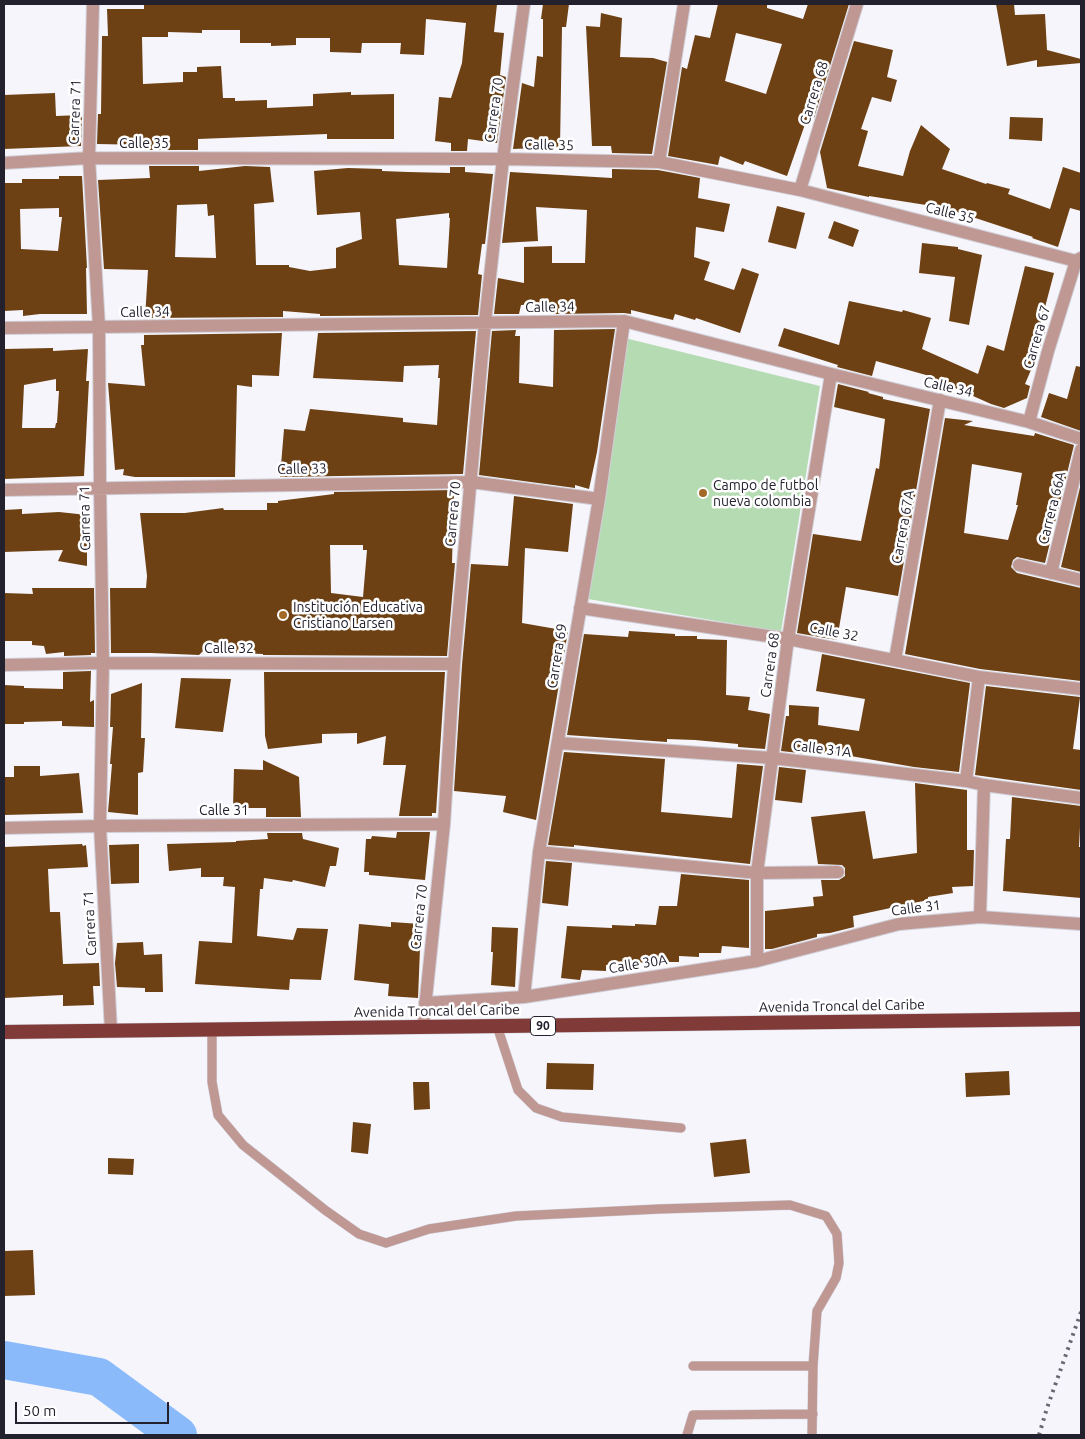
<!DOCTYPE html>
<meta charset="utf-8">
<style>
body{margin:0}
#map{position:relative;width:1085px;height:1439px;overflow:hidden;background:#f6f5fc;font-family:Ubuntu,sans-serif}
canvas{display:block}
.frame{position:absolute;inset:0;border:5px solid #24212e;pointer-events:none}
.scale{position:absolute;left:15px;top:1402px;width:154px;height:22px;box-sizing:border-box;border:2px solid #24212e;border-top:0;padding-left:6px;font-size:15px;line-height:18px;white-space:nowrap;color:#24212e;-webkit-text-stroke:4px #fff;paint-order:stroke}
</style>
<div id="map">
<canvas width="1085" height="1439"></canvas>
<div class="frame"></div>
<div class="scale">50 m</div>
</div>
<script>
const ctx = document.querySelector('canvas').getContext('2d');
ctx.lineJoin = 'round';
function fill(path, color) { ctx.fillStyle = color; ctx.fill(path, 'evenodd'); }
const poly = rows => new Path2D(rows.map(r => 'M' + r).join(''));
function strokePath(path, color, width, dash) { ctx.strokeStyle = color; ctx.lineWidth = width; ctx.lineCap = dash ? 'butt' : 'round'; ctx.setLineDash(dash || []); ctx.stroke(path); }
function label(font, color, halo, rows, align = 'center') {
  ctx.font = font + ' Ubuntu,sans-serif'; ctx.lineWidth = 5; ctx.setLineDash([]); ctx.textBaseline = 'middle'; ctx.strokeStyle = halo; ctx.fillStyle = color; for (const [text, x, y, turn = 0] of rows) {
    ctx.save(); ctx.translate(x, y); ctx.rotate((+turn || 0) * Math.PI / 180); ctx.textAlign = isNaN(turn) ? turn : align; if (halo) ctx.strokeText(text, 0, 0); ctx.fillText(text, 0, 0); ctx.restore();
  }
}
fill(poly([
 [625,338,820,386,781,632,588,599]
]), '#b5dbb3');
strokePath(poly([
 [4,1360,99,1377,178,1435]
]), '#8bbafa', 38);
fill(poly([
 [178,4,497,4,494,32,504,33,500,75,506,77,497,143,468,139,467,151,451,151,451,143,435,141,439,97,451,98,462,63,466,23,426,19,424,55,400,54,401,43,362,43,361,53,330,52,330,38,296,38,296,45,271,46,271,43,240,43,240,30,202,30,202,33,168,32,168,37,142,37,143,84,183,82,183,72,197,72,197,67,221,66,223,98,235,98,235,101,267,100,267,108,313,106,313,94,351,92,351,95,394,94,394,139,327,139,327,134,198,139,198,150,149,150,149,145,97,144,98,114,101,114,102,36,108,36,107,9,144,9,144,5],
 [543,4,569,4,566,27,562,27,560,147,513,149,522,83,534,87,537,56,543,57,543,19,541,19],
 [718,4,767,4,767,8,803,19,808,4,849,4,814,118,811,107,787,176,745,161,743,165,720,156,718,165,668,156,682,67,687,69,695,35,710,38],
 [736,33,782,44,766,94,725,81],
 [996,4,1014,4,1015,15,1045,14,1047,50,1081,59,1081,63,1037,67,1037,60,1007,66],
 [601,13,622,18,620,57,653,58,667,62,652,154,612,153,611,146,592,146,586,26,600,27],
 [854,41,893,50,887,77,897,80,891,102,872,97,861,129,868,131,858,166,903,176,910,151,921,125,950,149,942,169,986,184,987,183,1010,189,1008,194,1050,209,1063,167,1081,173,1081,211,1070,208,1058,247,1032,238,1033,237,927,202,926,205,869,196,869,197,827,188,820,152],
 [55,93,56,116,82,115,81,146,4,149,4,95],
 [1010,117,1043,118,1042,141,1009,139],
 [149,166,199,166,199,171,245,166,270,167,274,202,254,204,256,265,289,265,289,267,310,271,336,268,336,248,362,239,360,212,317,215,314,171,348,168,382,169,382,171,408,172,450,173,450,167,465,167,465,172,493,174,485,244,482,244,478,274,482,275,478,315,320,316,320,314,283,311,283,317,145,318,148,270,104,269,98,180,150,178],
 [207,204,208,216,214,215,216,258,175,257,177,205],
 [449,213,449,218,450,218,447,268,399,265,396,219],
 [612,169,658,170,700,178,698,198,730,204,724,232,696,227,694,257,710,262,704,280,734,290,742,268,759,274,740,333,696,318,695,320,675,314,673,320,631,310,631,314,624,313,555,314,555,304,521,305,519,314,494,314,498,278,524,283,524,247,552,246,552,263,585,263,587,210,536,207,538,241,502,243,510,172,612,178],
 [59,176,82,176,87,268,86,268,87,314,40,314,23,316,23,310,4,311,4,183,22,183,22,179,59,179],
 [59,208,59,217,62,217,58,251,21,249,20,209],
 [777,206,805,213,796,249,768,242],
 [834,221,859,230,853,247,828,238],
 [922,243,958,247,958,249,982,255,969,325,949,321,955,277,919,273],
 [1025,266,1054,273,1039,330,1045,332,1039,351,1025,384,1030,386,1027,398,1004,408,991,404,926,375,876,361,872,376,837,367,838,365,778,346,784,328,839,345,849,301,902,312,903,310,931,318,922,349,978,374,987,345,1004,351],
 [615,329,597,452,589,489,575,485,575,488,479,475,492,331,516,330,515,336,520,336,519,383,553,387,554,330],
 [476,331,463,474,280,477,284,429,305,431,310,409,403,418,403,422,437,425,440,378,438,378,439,365,404,366,403,382,313,378,318,333],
 [282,333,279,376,252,375,252,387,237,385,235,477,135,477,123,475,124,469,115,470,108,383,145,386,141,345,144,345,144,335],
 [53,348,53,351,88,349,86,381,89,381,84,476,4,479,4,349],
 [56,379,56,391,59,391,57,423,56,423,55,428,22,428,24,385],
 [1076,366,1081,367,1081,431,1041,417,1049,393,1067,399],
 [838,384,869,392,868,393,883,397,883,399,930,409,898,596,846,587,837,640,797,633,813,534,861,541,876,468,879,469,885,419,834,407],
 [945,418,973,421,964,425,1034,436,1035,433,1074,445,1045,563,1017,557,1013,560,1011,567,1017,573,1081,588,1081,681,980,669,905,654],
 [972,464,1022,473,1016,505,1018,505,1008,540,964,533],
 [1081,483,1081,572,1061,567],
 [454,490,452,563,455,563,447,656,263,655,263,654,235,653,235,646,208,646,199,655,151,653,111,653,110,588,146,588,147,576,140,513,185,513,223,508,224,510,267,510,267,503,278,503,278,501,334,494,334,492],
 [330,545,363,545,363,550,367,550,363,597,331,593],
 [514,496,573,504,568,552,525,548,522,623,568,631,536,820,503,812,506,796,454,791,462,665,471,564,508,566],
 [22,509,22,514,59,512,87,515,87,566,58,561,63,550,4,552,4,510],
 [32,588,94,588,95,653,91,653,91,655,64,656,64,652,46,654,44,646,32,645,32,641,4,641,4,593,33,594],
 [629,631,675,634,675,636,697,636,697,639,727,640,726,695,750,697,748,710,770,714,765,749,738,747,738,744,695,740,667,739,667,742,567,735,584,634,628,637],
 [822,654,970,683,959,772,914,767,839,754,809,751,808,754,781,751,786,716,789,716,789,705,819,707,818,725,859,731,865,699,816,691],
 [91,671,90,702,94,700,94,727,62,726,62,721,24,722,24,724,4,724,4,685,24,686,24,688,63,689,63,672],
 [264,672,445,672,436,813,432,813,432,816,399,816,406,765,383,765,386,736,357,744,357,733,322,734,322,743,268,749,265,736],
 [181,678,231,679,223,732,175,728],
 [142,683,141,738,145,738,143,772,138,773,138,815,108,812,112,764,110,764,113,727,110,727,111,694],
 [986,686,1080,697,1073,749,1081,750,1081,790,975,775],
 [564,752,665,759,661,812,732,818,737,764,763,766,750,864,574,845,574,847,548,845],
 [263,760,299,777,301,817,266,817,266,808,233,808,234,769,263,770],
 [14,766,40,766,40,776,79,773,83,813,4,815,4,777,14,777],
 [779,767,806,770,802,803,775,800],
 [915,783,967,790,967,850,974,850,973,886,952,887,953,893,928,897,928,900,853,916,854,927,830,933,817,934,817,937,772,949,765,949,765,911,814,906,813,897,823,896,821,880,839,880,845,876,845,868,842,865,818,864,811,817,865,811,873,859,917,853],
 [1012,797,1081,806,1079,847,1081,847,1081,898,1003,891,1006,839,1010,839],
 [397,832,430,832,425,880,369,875,369,872,364,872,366,839,371,839,372,836,396,838],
 [267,833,302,833,303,839,339,848,336,866,330,866,325,887,293,880,292,882,264,878,263,889,260,889,257,936,293,940,297,928,328,929,321,980,290,979,289,990,195,984,199,941,232,943,235,887,223,886,224,877,201,877,201,868,169,871,167,844,236,842,236,841,268,839],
 [82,844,83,846,86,845,88,867,48,869,50,912,60,912,63,964,99,963,100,986,93,986,94,1005,63,1006,63,995,4,998,4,847],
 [139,844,139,883,111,884,109,845],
 [546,861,572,863,568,906,542,903],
 [681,874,749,880,749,948,722,946,721,953,699,953,699,957,679,956,679,962,654,962,654,963,628,962,627,966,606,965,606,971,582,970,580,980,561,978,567,926,612,928,612,925,635,926,635,924,656,925,659,906,677,906],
 [391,922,421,924,418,998,388,996,389,984,354,980,359,924,391,927],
 [492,927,518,928,515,987,491,985,493,952,491,952],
 [143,942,144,955,162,954,163,992,145,992,145,988,117,987,115,963,117,943],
 [547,1063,594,1064,593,1090,546,1089],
 [1009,1071,1010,1095,966,1097,965,1073],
 [413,1082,429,1082,430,1109,414,1110],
 [353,1122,371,1124,368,1154,351,1152],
 [746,1139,750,1173,714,1177,710,1143],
 [108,1158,134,1159,133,1175,108,1174],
 [33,1250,35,1295,4,1296,4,1251]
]), '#6d4113');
const service = poly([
 [497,1026,518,1090,536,1108,562,1117,681,1128],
 [212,1030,212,1082,218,1115,243,1145,325,1210,359,1234,386,1243,429,1229,516,1216,659,1209,790,1205,826,1216,837,1234,839,1263,836,1278,817,1311,813,1366,812,1435],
 [693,1366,813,1366],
 [687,1435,693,1415,813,1414]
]);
const minor = poly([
 [93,4,89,158,99,327,100,487,103,663,100,826,111,1031],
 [659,162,684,4],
 [4,163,89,158,503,159,659,162,800,190,1076,261,1081,258],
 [800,190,857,4],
 [4,328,624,321,831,374,1029,422,1081,439],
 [1029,422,1048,351,1076,261],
 [4,490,471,482,599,499],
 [1019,565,1081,580],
 [1051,573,1081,450],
 [580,608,788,639,979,677,1081,689],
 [895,660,940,400],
 [4,665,103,663,454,664],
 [559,743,772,758,966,781,984,785,1081,798],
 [966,781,979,677],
 [4,828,100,826,444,824],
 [539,852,757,873,838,872],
 [980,917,984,785],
 [757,961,757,873,788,639,831,374],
 [524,997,539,852,599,499,624,321],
 [425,1003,524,997,757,961,899,924,980,917,1081,924],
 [423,1027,444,824,454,664,485,322,503,159,524,4]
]);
const trunk = poly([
 [4,1032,1081,1019]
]);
strokePath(service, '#d0cfd7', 10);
strokePath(minor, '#d0cfd7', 14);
strokePath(trunk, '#d0cfd7', 15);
strokePath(service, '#bf9894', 9);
strokePath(minor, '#bf9894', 12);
strokePath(trunk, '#803a37', 14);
strokePath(poly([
 [1039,1435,1047,1408,1081,1312]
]), '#686671', 4, [2.5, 5]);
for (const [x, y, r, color] of [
 [703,493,5,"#a26a26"],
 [283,615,5,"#a26a26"]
]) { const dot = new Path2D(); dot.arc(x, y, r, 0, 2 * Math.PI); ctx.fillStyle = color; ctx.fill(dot); strokePath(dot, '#fff', 2); }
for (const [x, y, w] of [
 [543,1026,25]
]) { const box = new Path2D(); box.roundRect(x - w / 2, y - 9.5, w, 19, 4); ctx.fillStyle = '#fff'; ctx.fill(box); strokePath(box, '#24212e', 1); }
label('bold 12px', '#24212e', null, [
 ["90",543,1026]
]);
label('14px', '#24212e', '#fff', [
 ["Carrera 68",814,93,-73],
 ["Carrera 70",494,110,-82],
 ["Carrera 71",75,112,-88],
 ["Calle 35",144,143],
 ["Calle 35",549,145,1],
 ["Calle 35",950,213,14],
 ["Calle 34",550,307,-1],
 ["Calle 34",145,312,-1],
 ["Carrera 67",1037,337,-74],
 ["Calle 34",948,387,13],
 ["Calle 33",302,469,-1],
 ["Carrera 66A",1052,508,-76],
 ["Carrera 70",453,514,-85],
 ["Carrera 71",85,518,-91],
 ["Carrera 67A",903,527,-80],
 ["Calle 32",834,632,11],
 ["Calle 32",229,648],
 ["Carrera 69",557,656,-81],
 ["Carrera 68",770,665,-82],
 ["Calle 31A",822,749,7],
 ["Calle 31",224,810],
 ["Calle 31",916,908,-7],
 ["Carrera 70",419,917,-84],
 ["Carrera 71",90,923,-93],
 ["Calle 30A",638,964,-9],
 ["Avenida Troncal del Caribe",842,1006,-1],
 ["Avenida Troncal del Caribe",437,1011,-1]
]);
label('14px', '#24212e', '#fff', [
 ["Campo de futbol",713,485],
 ["nueva colombia",713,501],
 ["Institución Educativa",293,607],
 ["Cristiano Larsen",293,623]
], 'left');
</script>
